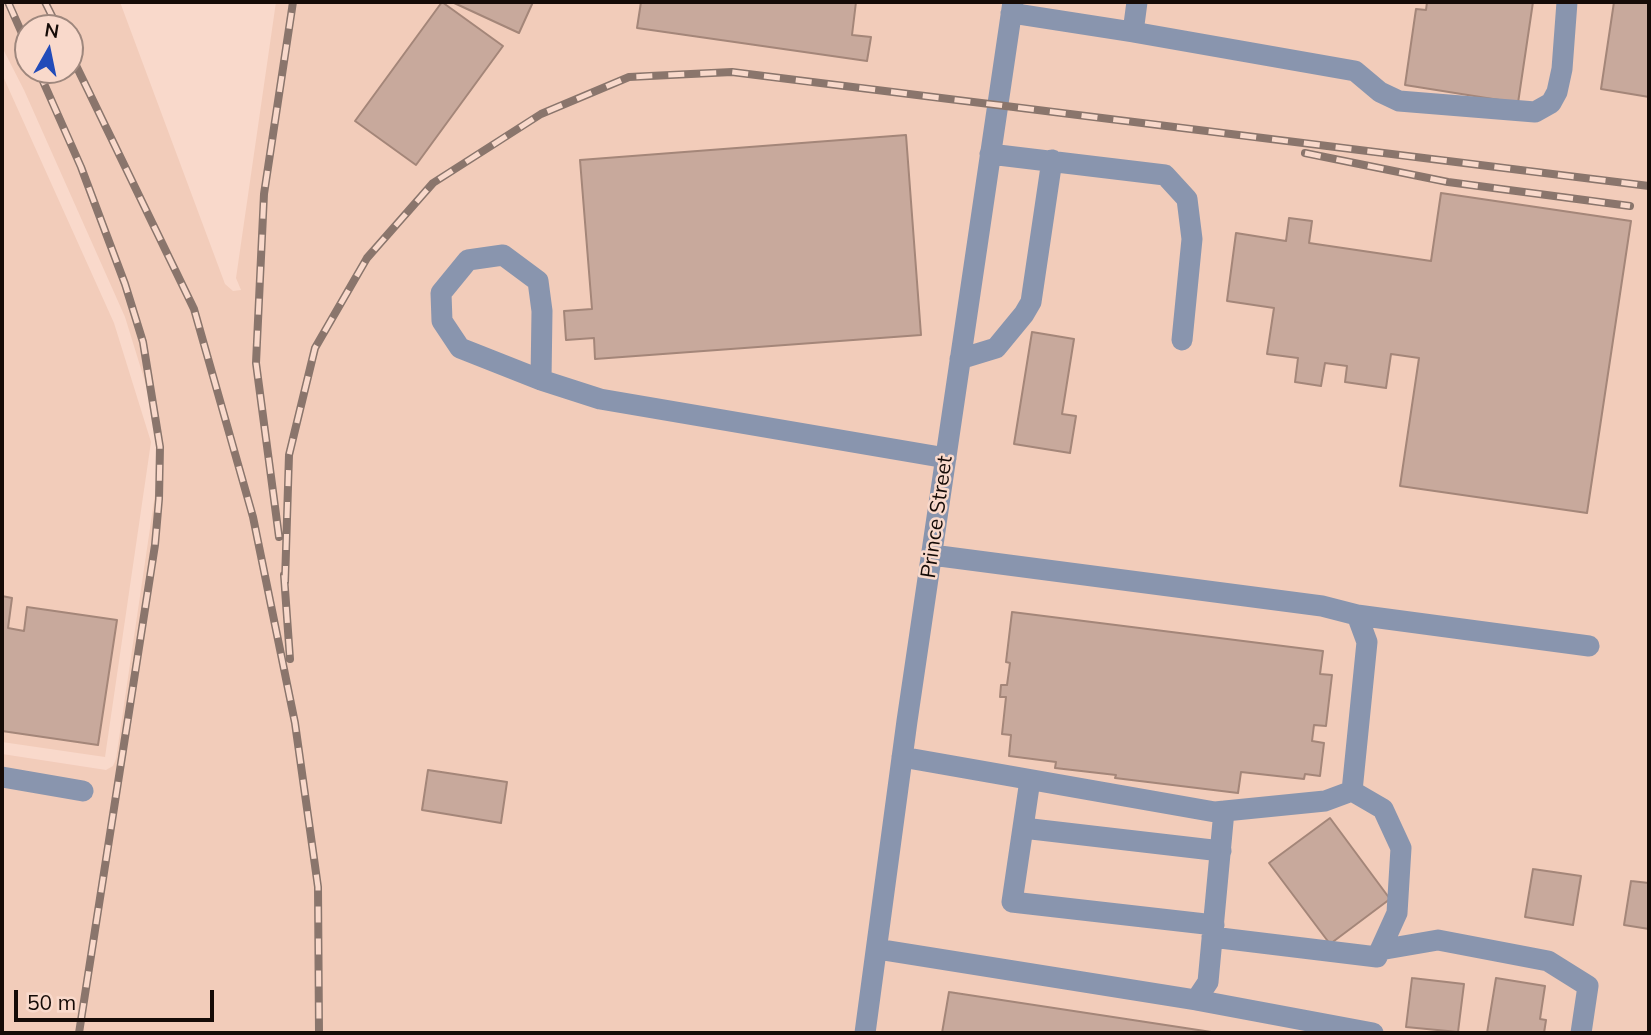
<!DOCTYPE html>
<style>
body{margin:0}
#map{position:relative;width:1651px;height:1035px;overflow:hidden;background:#f9d9cb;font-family:Mulish,sans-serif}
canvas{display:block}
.frame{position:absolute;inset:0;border:4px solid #150b07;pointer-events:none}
.north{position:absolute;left:14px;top:14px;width:70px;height:70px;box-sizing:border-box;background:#f9d9cb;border:2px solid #9e877d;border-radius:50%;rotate:9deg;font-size:19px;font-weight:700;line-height:28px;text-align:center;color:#150b07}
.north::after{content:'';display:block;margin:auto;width:24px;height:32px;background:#224bb9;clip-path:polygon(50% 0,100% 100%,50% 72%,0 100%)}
.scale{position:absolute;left:14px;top:990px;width:200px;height:32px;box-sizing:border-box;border:4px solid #150b07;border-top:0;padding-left:9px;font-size:21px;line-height:24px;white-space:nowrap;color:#150b07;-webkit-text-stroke:5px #f9d9cb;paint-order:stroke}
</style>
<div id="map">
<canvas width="1651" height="1035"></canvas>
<div class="frame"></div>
<div class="north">N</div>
<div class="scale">50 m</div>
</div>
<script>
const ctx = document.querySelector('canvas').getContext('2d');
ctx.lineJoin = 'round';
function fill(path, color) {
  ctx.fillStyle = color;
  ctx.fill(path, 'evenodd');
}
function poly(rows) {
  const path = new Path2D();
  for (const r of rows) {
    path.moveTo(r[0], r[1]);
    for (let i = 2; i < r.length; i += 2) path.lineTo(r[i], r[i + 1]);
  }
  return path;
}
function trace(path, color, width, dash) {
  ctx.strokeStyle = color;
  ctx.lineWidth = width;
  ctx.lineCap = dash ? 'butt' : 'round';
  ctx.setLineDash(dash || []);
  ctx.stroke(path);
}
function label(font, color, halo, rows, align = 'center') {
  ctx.font = font + ' Mulish,sans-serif';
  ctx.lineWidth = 5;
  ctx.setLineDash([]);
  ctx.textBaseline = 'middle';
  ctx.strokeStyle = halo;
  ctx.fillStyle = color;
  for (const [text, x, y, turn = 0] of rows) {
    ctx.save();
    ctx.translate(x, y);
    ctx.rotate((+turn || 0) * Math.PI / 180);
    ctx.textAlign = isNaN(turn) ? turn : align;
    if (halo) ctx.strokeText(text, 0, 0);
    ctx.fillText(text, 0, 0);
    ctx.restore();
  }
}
const built = poly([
 [2,2,120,2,225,284,233,291,241,290,236,278,276,2,1649,2,1649,1033,2,1033,2,754,106,770,113,766,116,759,163,440,125,317,24,90,2,47],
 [28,28,70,28,70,70,28,70],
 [2,74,114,323,151,442,105,757,2,742]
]);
const building = poly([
 [442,2,503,46,416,165,355,121,442,2],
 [452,2,533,2,519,33,452,2],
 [641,2,856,2,852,35,871,37,867,61,637,28,641,2],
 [1427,2,1533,2,1518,103,1405,85,1416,9,1426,10,1427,2],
 [1614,2,1649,2,1649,97,1601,89,1614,2],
 [906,135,921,335,595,359,594,338,566,340,564,311,592,309,580,160,906,135],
 [1441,193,1631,221,1587,513,1400,486,1419,358,1391,354,1386,388,1345,382,1347,366,1325,363,1321,386,1295,382,1298,358,1267,354,1274,308,1227,301,1236,233,1286,241,1289,218,1312,221,1309,243,1431,261,1441,193],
 [1032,332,1074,339,1062,414,1076,416,1070,453,1014,444,1032,332],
 [2,596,12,598,8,628,24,631,27,607,117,620,98,745,2,731,2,596],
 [1012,612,1323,651,1320,674,1332,675,1326,726,1314,725,1312,741,1324,743,1320,776,1305,774,1304,779,1241,772,1238,793,1115,778,1116,775,1055,768,1056,762,1009,756,1011,735,1002,734,1006,697,1000,697,1001,685,1007,685,1010,663,1006,662,1012,612],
 [428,770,507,782,501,823,422,810,428,770],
 [1330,818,1390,899,1330,944,1269,863,1330,818],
 [1533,869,1581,876,1573,925,1525,917,1533,869],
 [1631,881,1649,883,1649,929,1624,925,1631,881],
 [1412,978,1464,984,1458,1032,1406,1027,1412,978],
 [1496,978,1545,986,1540,1019,1546,1020,1544,1033,1487,1033,1496,978],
 [949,992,1218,1033,942,1033,949,992]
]);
const minor = poly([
 [1011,13,1133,32,1137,2],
 [1133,32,1355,71,1380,92,1399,101,1535,112,1551,103,1557,92,1562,69,1567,2],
 [990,154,1165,175,1187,199,1192,239,1182,340],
 [960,359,996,348,1024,314,1031,302,1052,160],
 [541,380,542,311,538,281,503,255,468,260,441,293,442,321,460,348,541,380,600,399,946,458],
 [1357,615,1589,646],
 [902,757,1215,812,1325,801,1352,791,1367,642,1357,615,1322,606,932,555],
 [2,777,83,791],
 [1030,780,1012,902,1214,925],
 [1023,828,1221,851],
 [1212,937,1377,957,1397,913,1401,848,1383,809,1352,791],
 [877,949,1196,1000,1208,982,1224,811],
 [1380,950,1438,940,1548,961,1588,986,1581,1033],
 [1196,1000,1373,1033],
 [865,1033,907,721,1013,2]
]);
const rail = poly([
 [8,2,28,47],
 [45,2,58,28],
 [70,53,194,309,253,517,295,723,318,887,319,1033],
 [38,70,81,167,125,284,143,342,160,447,159,499,155,545,79,1033],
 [1305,153,1448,182,1630,206],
 [279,537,256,363,264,194,293,2],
 [284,575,290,659],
 [285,582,289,455,315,348,367,258,433,183,541,114,629,77,732,72,1649,186]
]);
const streetNames = [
 ["Prince Street",937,517,-82]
];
fill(built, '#f2ccba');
fill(building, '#c8a99c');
trace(building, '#a48679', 2);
trace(minor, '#8995ae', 21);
trace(rail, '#8a756c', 8);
trace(rail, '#f9d9cb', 5, [16]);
label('21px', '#150b07', '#f9d9cb', streetNames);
</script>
